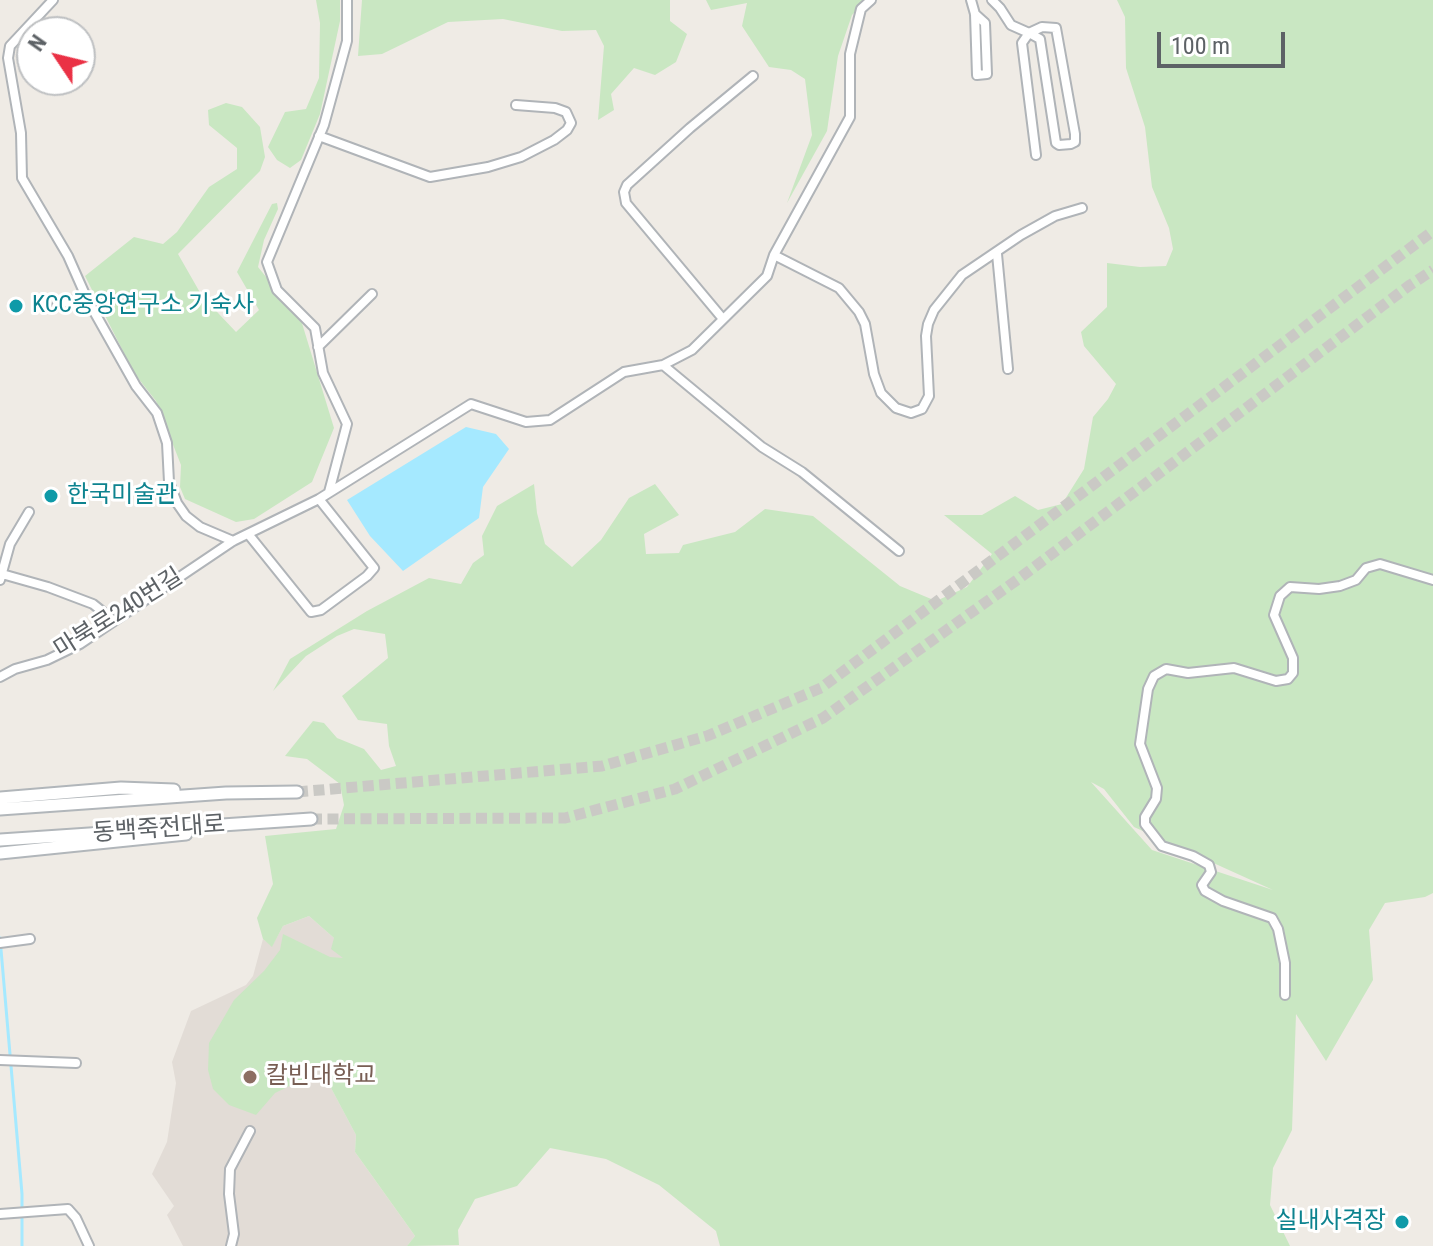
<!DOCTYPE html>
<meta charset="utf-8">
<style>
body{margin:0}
#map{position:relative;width:1433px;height:1246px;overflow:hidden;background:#efebe5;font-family:"Roboto Condensed",sans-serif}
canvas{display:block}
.north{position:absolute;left:16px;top:16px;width:80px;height:80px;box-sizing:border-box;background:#fff;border:2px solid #bec0c2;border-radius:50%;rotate:305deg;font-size:22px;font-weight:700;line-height:32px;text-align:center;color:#5d6266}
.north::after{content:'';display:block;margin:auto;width:28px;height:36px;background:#ea3145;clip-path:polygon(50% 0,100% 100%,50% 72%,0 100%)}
.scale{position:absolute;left:1157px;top:32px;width:128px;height:36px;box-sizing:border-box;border:4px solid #5d6266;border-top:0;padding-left:10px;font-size:24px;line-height:28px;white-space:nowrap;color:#5d6266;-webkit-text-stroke:6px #fff;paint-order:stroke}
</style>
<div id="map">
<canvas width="1433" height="1246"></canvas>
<div class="north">N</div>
<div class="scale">100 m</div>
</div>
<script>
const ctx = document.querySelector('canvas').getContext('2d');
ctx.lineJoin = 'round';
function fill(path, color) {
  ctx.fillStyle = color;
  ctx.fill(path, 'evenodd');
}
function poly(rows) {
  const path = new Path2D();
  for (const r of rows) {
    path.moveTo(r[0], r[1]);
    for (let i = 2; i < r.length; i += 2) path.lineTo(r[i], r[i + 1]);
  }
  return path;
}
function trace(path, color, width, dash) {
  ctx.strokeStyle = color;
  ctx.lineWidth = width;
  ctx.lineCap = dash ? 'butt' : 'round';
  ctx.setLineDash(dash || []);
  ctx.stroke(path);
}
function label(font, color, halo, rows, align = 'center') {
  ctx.font = font + ' "Roboto Condensed","Noto Sans KR",sans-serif';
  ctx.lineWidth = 6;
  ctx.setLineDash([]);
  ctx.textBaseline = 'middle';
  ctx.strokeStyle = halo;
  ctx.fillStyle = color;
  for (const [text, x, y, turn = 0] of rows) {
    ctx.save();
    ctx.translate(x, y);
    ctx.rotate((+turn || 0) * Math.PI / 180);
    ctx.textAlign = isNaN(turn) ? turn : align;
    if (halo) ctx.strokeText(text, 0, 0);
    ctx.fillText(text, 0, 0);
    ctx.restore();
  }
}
const education = poly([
 [309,916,334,938,365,973,316,1065,322,1071,356,1135,355,1152,415,1236,407,1246,183,1246,167,1215,174,1206,152,1174,167,1142,176,1083,172,1062,191,1011,246,985,253,976,263,939,272,946,283,926]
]);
const green = poly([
 [316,0,340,0,340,21,320,114,301,160,290,168,277,160,268,147,285,112,306,109,319,78,320,23],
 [362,0,670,0,670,21,687,34,676,62,655,75,634,68,611,94,614,110,598,120,604,46,596,30,562,31,503,19,448,22,382,54,358,56],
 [706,0,866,0,852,15,838,56,827,131,787,203,812,135,805,79,791,70,769,67,742,26,747,3,711,10],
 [1117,0,1433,0,1433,893,1425,897,1385,903,1369,930,1373,980,1326,1061,1296,1014,1292,1130,1273,1168,1270,1205,1290,1246,720,1246,716,1231,659,1185,606,1159,550,1148,517,1186,475,1199,458,1230,459,1245,407,1246,415,1236,355,1152,356,1135,322,1071,316,1065,302,1080,275,1093,256,1115,229,1105,213,1089,208,1070,209,1043,234,1000,264,971,280,950,283,934,330,957,343,958,331,949,334,938,309,916,283,926,272,947,263,939,257,918,273,884,265,836,336,829,344,805,340,784,307,759,285,756,313,721,324,723,337,738,364,749,381,770,396,766,389,746,387,724,358,720,342,696,388,658,385,634,354,629,337,636,306,656,273,691,290,659,367,611,429,578,461,584,473,563,484,555,482,536,497,506,534,484,537,513,545,544,572,567,601,540,629,498,655,484,679,515,644,534,646,554,679,553,683,545,735,532,765,509,813,516,900,586,936,601,967,587,992,554,944,515,982,515,1015,496,1038,510,1062,504,1084,469,1093,417,1108,399,1116,384,1084,346,1081,332,1107,307,1107,263,1140,267,1166,266,1173,249,1169,228,1152,187,1145,127,1126,68,1125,17],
 [1091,782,1104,789,1134,827,1273,890,1152,850],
 [226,103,242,107,260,127,265,157,260,171,178,254,202,296,236,332,259,310,237,272,272,204,277,203,278,209,264,240,258,267,301,320,334,428,312,482,254,519,236,522,185,499,180,487,181,465,156,401,134,373,85,276,134,237,163,244,177,232,209,187,237,169,237,148,209,125,208,110]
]);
const water = poly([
 [466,427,496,434,509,449,483,487,479,518,403,571,370,536,347,500]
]);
const stream = poly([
 [0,938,22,1194,22,1246]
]);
const secondaryTunnel = poly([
 [297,792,602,766,707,736,821,688,1433,231],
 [311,819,565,818,675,789,823,718,1017,580,1410,285,1433,270]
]);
const minor = poly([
 [53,0,10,46,8,58,21,133,22,178,68,256,87,299,136,386,157,413,167,443,169,482,177,503,186,516,200,527,233,541],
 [971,0,975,14,977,75,987,74,985,23,975,14],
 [992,0,1000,8,1011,25,1029,33,1040,39,1056,143,1059,145,1071,144,1075,142,1075,134,1056,28,1042,27,1029,33,1022,43,1036,155],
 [319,136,430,177,488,167,521,157,554,140,567,130,571,123,566,112,555,108,516,105],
 [997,254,1008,369],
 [774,255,839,288,859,312,865,324,874,374,881,393,896,408,911,413,922,409,929,396,926,336,928,324,934,310,962,275,1021,235,1055,216,1082,208],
 [57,305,86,296],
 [723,319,626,203,624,192,627,185,690,128,753,76],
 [318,347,372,294],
 [663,365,762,447,802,472,899,551],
 [329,492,347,424,323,373,315,328,277,290,267,262,324,125,347,41,347,0],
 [249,535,311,612,321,610,367,576,374,568,319,499],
 [2,574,48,587,93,604,113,620],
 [0,580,10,544,29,512],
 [0,677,15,669,47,660,80,644,233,541,319,499,471,404,526,422,550,420,624,372,663,365,692,350,767,276,774,255,850,117,850,54,861,9,871,0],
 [0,943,30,939],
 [1285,995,1285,963,1278,929,1272,918,1223,901,1205,891,1202,885,1211,872,1209,865,1193,856,1162,846,1145,824,1145,817,1156,799,1157,788,1140,744,1148,689,1154,676,1166,669,1188,673,1234,668,1276,681,1288,679,1293,673,1293,658,1274,615,1280,596,1290,587,1319,589,1340,586,1356,580,1366,568,1380,564,1433,580],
 [0,1060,76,1063],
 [0,1214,68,1209,76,1218,89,1246],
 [231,1246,234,1234,229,1194,230,1169,250,1131]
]);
const secondary = poly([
 [0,798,121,788,174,790],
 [0,809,226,793,297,792],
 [0,840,311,819],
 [0,853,186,834]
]);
const markers = [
 [16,306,8,"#0f9aa8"],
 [51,496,8,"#0f9aa8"],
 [250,1077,8,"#8d6e63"],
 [1402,1222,8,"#0f9aa8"]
];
const cultureNames = [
 ["KCC중앙연구소 기숙사",32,306],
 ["한국미술관",67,496],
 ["실내사격장",1386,1222,"right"]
];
const streetNames = [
 ["마북로240번길",119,614,-32],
 ["동백죽전대로",159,830,-4]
];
const educationNames = [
 ["칼빈대학교",266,1077]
];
fill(education, '#e2dcd6');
fill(green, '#c9e7c2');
fill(water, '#a5e9ff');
trace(stream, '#a5e9ff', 3);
trace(secondaryTunnel, '#cac9c5', 11, [11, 5.5]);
trace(minor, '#b0b4b8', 12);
trace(secondary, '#b1b6ba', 15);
trace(minor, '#fff', 8);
trace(secondary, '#fff', 11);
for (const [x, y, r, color] of markers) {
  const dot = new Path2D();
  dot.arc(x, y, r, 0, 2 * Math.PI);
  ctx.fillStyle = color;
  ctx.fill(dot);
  trace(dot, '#fff', 3);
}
label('24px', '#0d838f', '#fff', cultureNames, 'left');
label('24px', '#5d6266', '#fff', streetNames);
label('24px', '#785e54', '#fff', educationNames, 'left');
</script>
